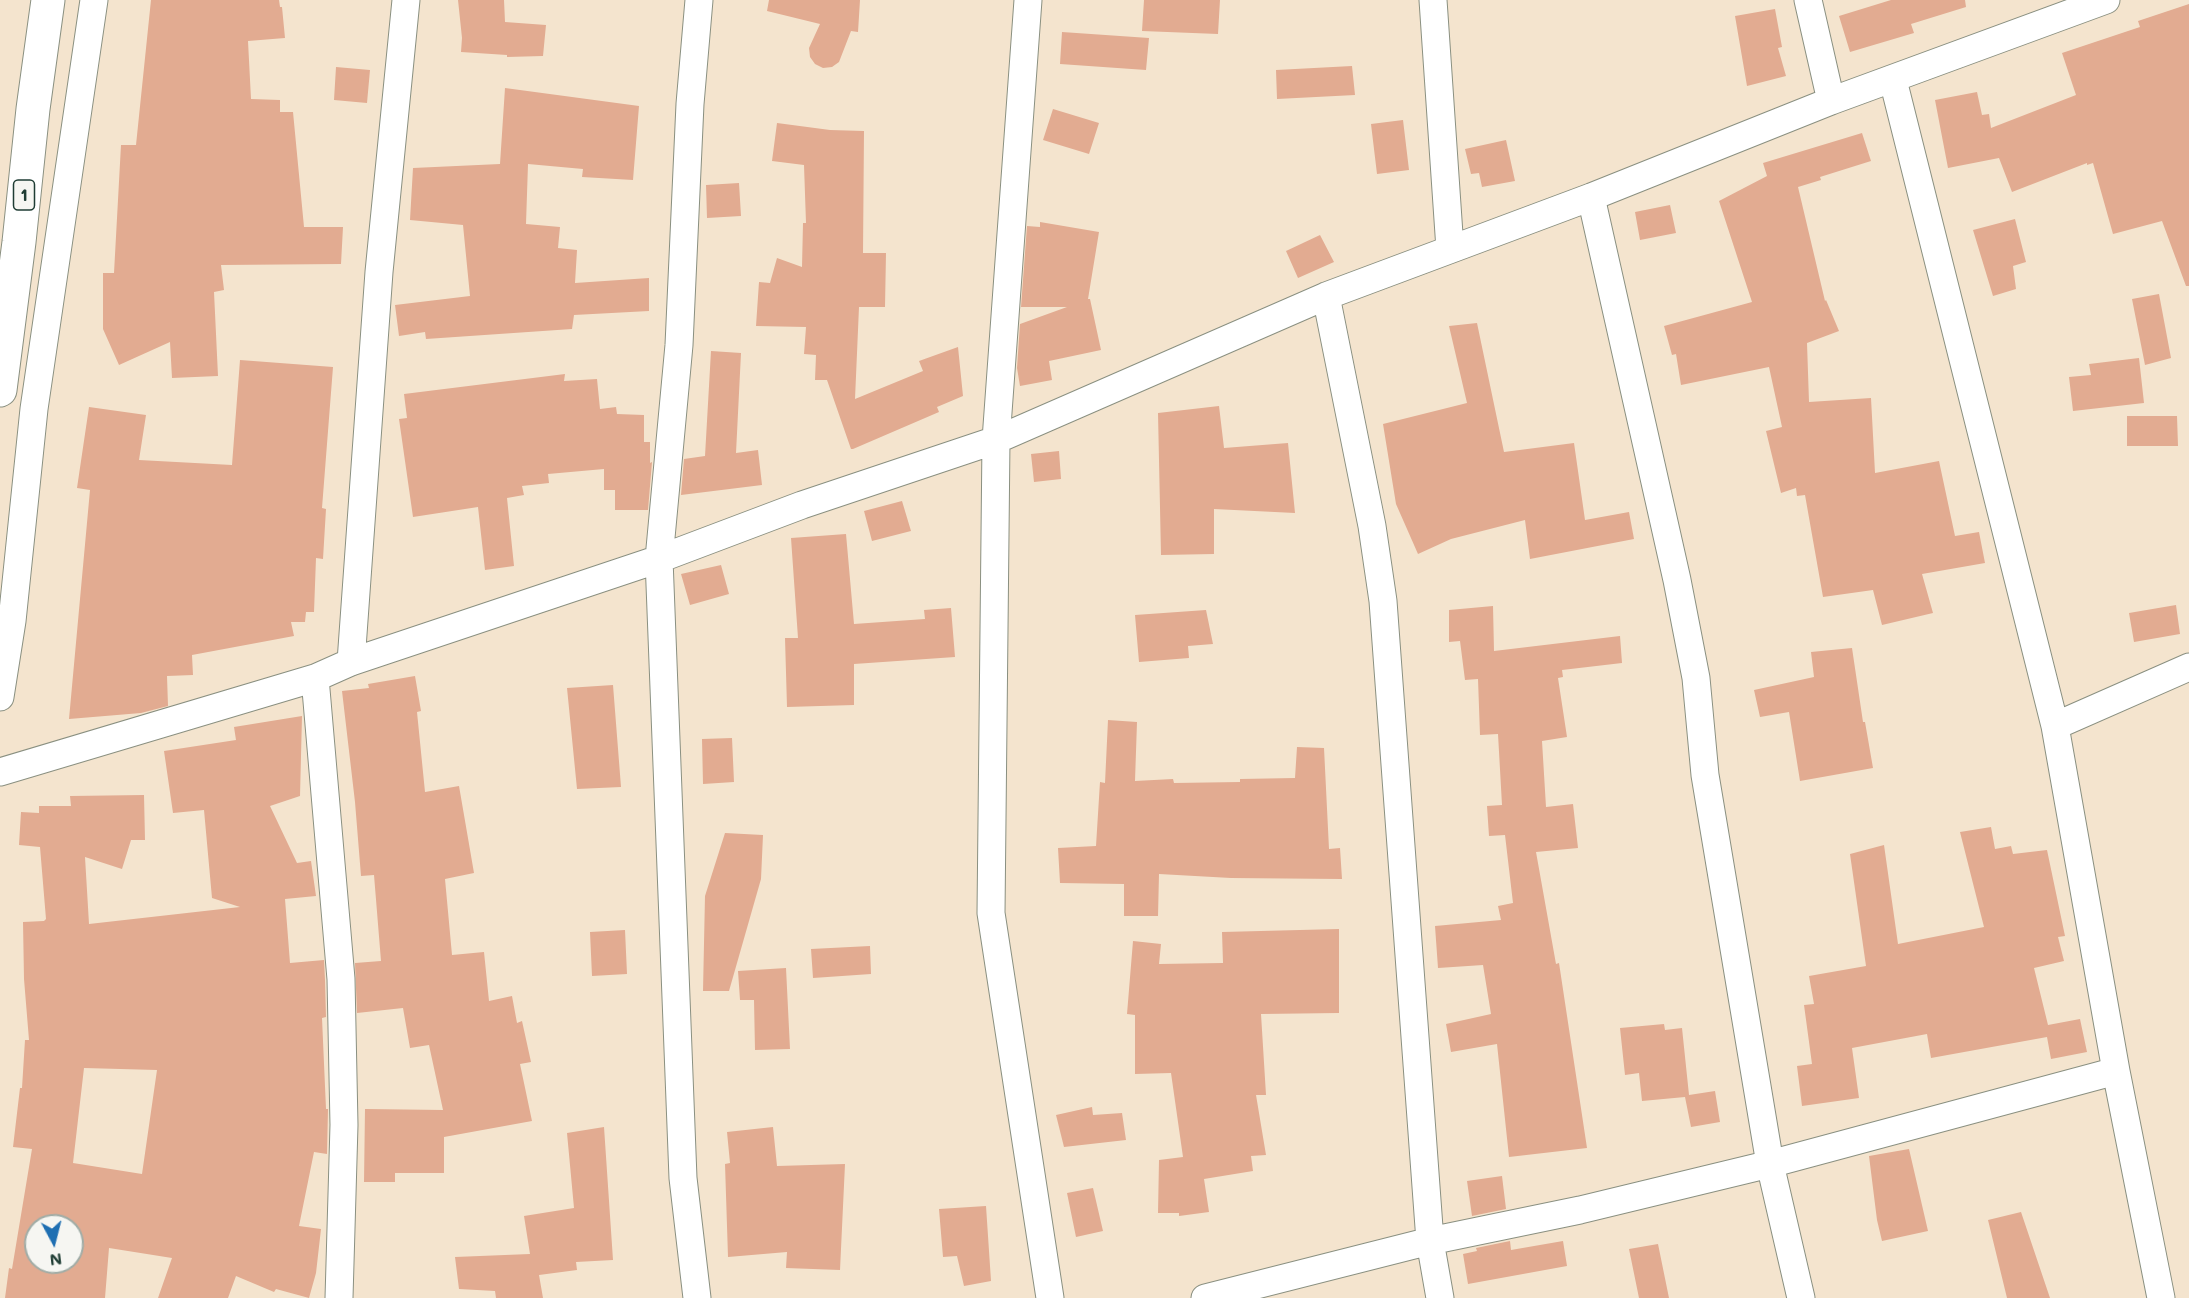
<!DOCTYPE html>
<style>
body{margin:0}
#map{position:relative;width:2189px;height:1298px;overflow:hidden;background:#f4e4ce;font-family:Mali,sans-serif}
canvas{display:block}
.north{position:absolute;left:24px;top:1214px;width:60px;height:60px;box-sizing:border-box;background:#f6f6f2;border:2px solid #a0aca6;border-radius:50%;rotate:173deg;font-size:16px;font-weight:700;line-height:24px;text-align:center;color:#1f3d34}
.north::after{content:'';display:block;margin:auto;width:21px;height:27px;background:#1f6fb2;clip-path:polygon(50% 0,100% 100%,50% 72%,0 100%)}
</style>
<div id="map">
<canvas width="2189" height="1298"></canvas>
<div class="north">N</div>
</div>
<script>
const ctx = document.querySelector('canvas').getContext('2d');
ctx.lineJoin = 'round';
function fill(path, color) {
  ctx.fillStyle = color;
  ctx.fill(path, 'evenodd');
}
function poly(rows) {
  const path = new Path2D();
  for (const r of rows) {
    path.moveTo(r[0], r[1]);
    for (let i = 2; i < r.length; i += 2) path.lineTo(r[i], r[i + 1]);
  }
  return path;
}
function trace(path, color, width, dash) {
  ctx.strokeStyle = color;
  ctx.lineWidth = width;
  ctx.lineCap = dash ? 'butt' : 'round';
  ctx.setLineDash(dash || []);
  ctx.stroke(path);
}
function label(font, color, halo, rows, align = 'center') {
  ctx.font = font + ' Mali,sans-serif';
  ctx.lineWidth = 5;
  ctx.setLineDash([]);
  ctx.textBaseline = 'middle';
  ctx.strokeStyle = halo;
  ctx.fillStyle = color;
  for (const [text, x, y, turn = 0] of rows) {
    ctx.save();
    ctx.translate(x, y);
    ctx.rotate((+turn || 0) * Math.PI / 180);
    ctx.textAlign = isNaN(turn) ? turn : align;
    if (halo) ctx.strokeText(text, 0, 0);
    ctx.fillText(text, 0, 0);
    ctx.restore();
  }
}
const building = poly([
 [151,0,279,0,280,7,282,7,285,38,248,41,251,99,280,100,280,112,293,112,304,227,343,227,341,264,221,265,224,290,214,292,218,376,172,378,170,342,119,365,103,329,103,273,114,273,121,145,136,145],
 [458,0,504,0,505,22,546,25,543,56,507,57,507,55,461,52,462,38],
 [769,0,860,0,858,32,851,31,839,62,832,67,823,68,815,64,810,57,809,48,820,24,767,11],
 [1144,0,1220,0,1218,34,1142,31],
 [1891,0,1965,0,1966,7,1911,24,1914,33,1850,52,1839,16],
 [2189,4,2189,286,2186,286,2162,221,2113,234,2093,163,2087,165,2087,163,2012,192,1999,158,1948,168,1935,100,1977,92,1982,115,1989,114,1991,128,2076,95,2062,53,2140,27,2138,21],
 [1775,9,1782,47,1778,48,1786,76,1747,86,1735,16],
 [1062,32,1149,38,1146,70,1060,64],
 [1352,66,1355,95,1277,99,1276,70],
 [336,67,370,70,367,103,334,100],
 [505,88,639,106,633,180,582,177,583,169,528,164,526,224,560,227,558,248,577,250,575,283,649,278,649,311,574,315,572,329,426,339,425,332,399,336,395,305,470,296,463,225,410,220,413,168,500,164],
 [1053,109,1099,123,1089,154,1043,140],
 [1403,120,1409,170,1377,174,1371,124],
 [777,123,830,130,864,131,863,253,886,253,885,307,859,307,855,399,923,371,919,361,958,347,963,396,937,407,939,412,853,449,851,449,827,380,815,380,816,355,804,354,806,327,756,326,759,282,770,283,777,258,802,267,803,223,806,223,804,165,772,161],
 [1862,133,1871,161,1820,177,1821,180,1798,187,1825,301,1826,300,1839,331,1807,343,1809,402,1871,398,1875,473,1939,461,1955,536,1979,532,1985,563,1922,574,1933,613,1882,625,1873,590,1823,597,1805,495,1797,496,1796,488,1781,493,1766,431,1782,427,1769,367,1681,385,1676,354,1672,355,1664,326,1752,302,1719,201,1767,176,1763,163],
 [1506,140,1515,181,1482,187,1479,173,1471,174,1465,149],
 [739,183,741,216,707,218,706,185],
 [1670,205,1676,233,1640,240,1635,212],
 [2015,219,2026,262,2013,266,2016,289,1993,296,1973,230],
 [1040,222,1099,232,1088,299,1090,299,1101,350,1049,361,1052,380,1020,386,1017,368,1020,324,1067,307,1021,307,1027,226,1040,227],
 [1320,235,1334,262,1298,278,1286,251],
 [2159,294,2171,358,2145,365,2132,299],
 [1477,323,1504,452,1574,443,1585,520,1629,512,1634,539,1530,559,1525,520,1451,539,1418,554,1396,504,1383,424,1467,403,1449,326],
 [711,351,741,353,736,453,758,450,762,485,681,495,684,459,705,456],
 [2139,358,2144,403,2073,411,2069,377,2091,375,2089,364],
 [240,360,333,367,322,508,326,509,323,559,316,558,314,612,306,612,305,622,291,622,294,636,192,655,193,675,167,676,168,706,141,713,69,719,90,490,77,488,89,407,146,415,139,460,232,465],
 [565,374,564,381,597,379,600,409,616,407,617,414,644,415,644,442,650,442,650,463,652,462,648,510,615,510,615,490,604,490,604,469,548,474,549,483,522,486,524,495,507,498,514,566,485,570,478,507,413,517,399,419,407,418,404,394],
 [1219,406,1224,448,1288,443,1295,513,1214,509,1214,554,1161,555,1158,413],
 [2127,416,2177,416,2178,446,2127,446],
 [1059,451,1061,479,1034,482,1031,454],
 [902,501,911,531,872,541,864,511],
 [846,534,854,624,925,619,924,610,951,608,955,657,854,664,854,705,787,707,785,638,798,638,791,538],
 [721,565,729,594,690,605,681,574],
 [2176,605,2180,634,2134,642,2129,613],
 [1493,606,1494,651,1620,636,1622,663,1562,670,1563,677,1558,678,1567,737,1542,741,1546,807,1573,804,1578,848,1536,852,1556,964,1559,963,1587,1148,1509,1157,1497,1044,1451,1052,1446,1024,1491,1014,1483,965,1438,968,1435,926,1501,920,1498,906,1513,903,1505,835,1489,836,1487,806,1502,805,1498,734,1480,735,1478,679,1465,680,1460,641,1449,642,1449,610],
 [1206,610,1213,644,1188,646,1189,658,1139,662,1135,615],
 [1852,648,1863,722,1865,722,1873,768,1800,781,1789,712,1760,717,1754,690,1814,677,1811,652],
 [415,676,421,711,417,712,425,792,459,786,474,873,445,879,452,955,484,952,489,1001,512,996,517,1023,522,1021,531,1062,520,1064,532,1121,444,1137,444,1173,395,1173,395,1182,364,1182,365,1109,443,1110,429,1045,410,1048,403,1008,357,1013,355,963,381,961,374,875,361,876,355,802,342,691,369,688,368,684],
 [613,685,621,787,577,789,567,688],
 [302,716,300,796,270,806,297,863,311,861,316,896,285,899,290,963,324,960,325,980,326,1017,322,1018,326,1109,328,1109,327,1154,314,1152,299,1226,321,1229,316,1273,309,1298,276,1289,274,1292,236,1276,228,1298,158,1298,172,1258,109,1248,105,1298,5,1298,9,1268,12,1269,32,1149,13,1147,20,1088,22,1088,25,1040,29,1040,24,979,23,922,44,921,46,919,40,847,19,845,21,812,39,813,39,806,71,806,70,796,144,795,145,840,131,840,122,869,85,857,89,924,240,907,212,898,204,810,173,813,164,751,236,740,234,727],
 [84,1068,157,1070,142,1174,73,1163],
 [36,1226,72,1226,72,1262,36,1262],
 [1108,720,1137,722,1135,781,1173,779,1174,783,1240,782,1240,779,1295,778,1297,747,1324,748,1329,849,1340,848,1342,879,1231,878,1159,874,1158,916,1124,916,1124,884,1060,883,1058,848,1096,846,1100,782,1105,783],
 [732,738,734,782,703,784,702,739],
 [1991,827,1995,849,2011,846,2013,854,2047,850,2065,936,2058,937,2064,961,2034,968,2048,1025,2080,1019,2087,1052,2051,1059,2047,1037,1931,1058,1927,1034,1852,1048,1859,1098,1802,1106,1797,1066,1812,1064,1804,1005,1814,1004,1809,976,1866,966,1850,854,1884,845,1898,944,1984,927,1960,832],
 [725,833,763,835,761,879,729,991,703,991,705,896],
 [1339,929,1339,1013,1261,1014,1266,1095,1256,1095,1266,1155,1251,1156,1253,1171,1204,1179,1209,1212,1179,1216,1179,1213,1158,1213,1159,1160,1183,1157,1171,1073,1135,1074,1135,1015,1127,1014,1133,941,1161,944,1159,964,1223,963,1222,932],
 [625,930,627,974,592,976,590,932],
 [870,946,871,974,813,978,811,949],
 [786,968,790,1049,755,1050,754,1000,740,1000,738,971],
 [1664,1024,1665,1030,1682,1028,1689,1095,1715,1091,1720,1122,1691,1127,1685,1097,1642,1101,1639,1073,1625,1075,1620,1028],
 [1092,1107,1093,1115,1122,1113,1126,1140,1064,1147,1056,1115],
 [604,1127,613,1260,576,1262,577,1270,539,1275,543,1298,496,1298,495,1291,459,1289,455,1257,530,1254,524,1216,574,1208,567,1133],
 [773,1127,777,1166,845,1164,840,1270,786,1268,787,1252,728,1257,725,1164,730,1163,727,1132],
 [1909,1149,1928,1231,1882,1241,1877,1220,1869,1156],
 [1502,1176,1506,1209,1472,1216,1467,1181],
 [1093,1188,1103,1231,1076,1237,1067,1193],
 [986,1206,991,1281,964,1286,957,1256,943,1257,939,1209],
 [2021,1212,2050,1298,2007,1298,1988,1220],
 [1510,1241,1511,1250,1563,1241,1567,1266,1468,1284,1463,1254,1477,1251,1476,1248],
 [1658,1244,1669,1298,1639,1298,1629,1249]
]);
const minor = poly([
 [1028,0,996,440,991,913,1050,1298],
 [1433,0,1450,249],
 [1808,0,1831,101],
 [1893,80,2055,726,2116,1071,2161,1298],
 [1591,197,1677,580,1696,678,1705,775,1770,1164,1801,1298],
 [1326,296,1372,526,1383,601,1430,1241,1440,1298],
 [351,662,379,272,406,0],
 [315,678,341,979,344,1125,339,1298],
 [0,697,12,621,34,409,94,0],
 [2055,726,2189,667],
 [0,772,315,678,351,662,659,559,802,505,996,440,1326,296,1591,197,1831,101,2106,0],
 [697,1298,683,1178,659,559,679,345,690,104,699,0],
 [1205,1298,1430,1241,1580,1210,1770,1164,2116,1071]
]);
const primary = poly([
 [0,390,19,242,33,109,48,0]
]);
const shields = [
 [24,195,21]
];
const shieldNames = [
 ["1",24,195]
];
fill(building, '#e2ab91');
trace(minor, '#8a9081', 29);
trace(primary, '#8a9081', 35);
trace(minor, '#fff', 27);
trace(primary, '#fff', 33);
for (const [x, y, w] of shields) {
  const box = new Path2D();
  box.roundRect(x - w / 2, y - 15, w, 30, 4.5);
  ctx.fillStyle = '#f6f6f2';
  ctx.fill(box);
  trace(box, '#1f3d34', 1.5);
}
label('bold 18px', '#1f3d34', null, shieldNames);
</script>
